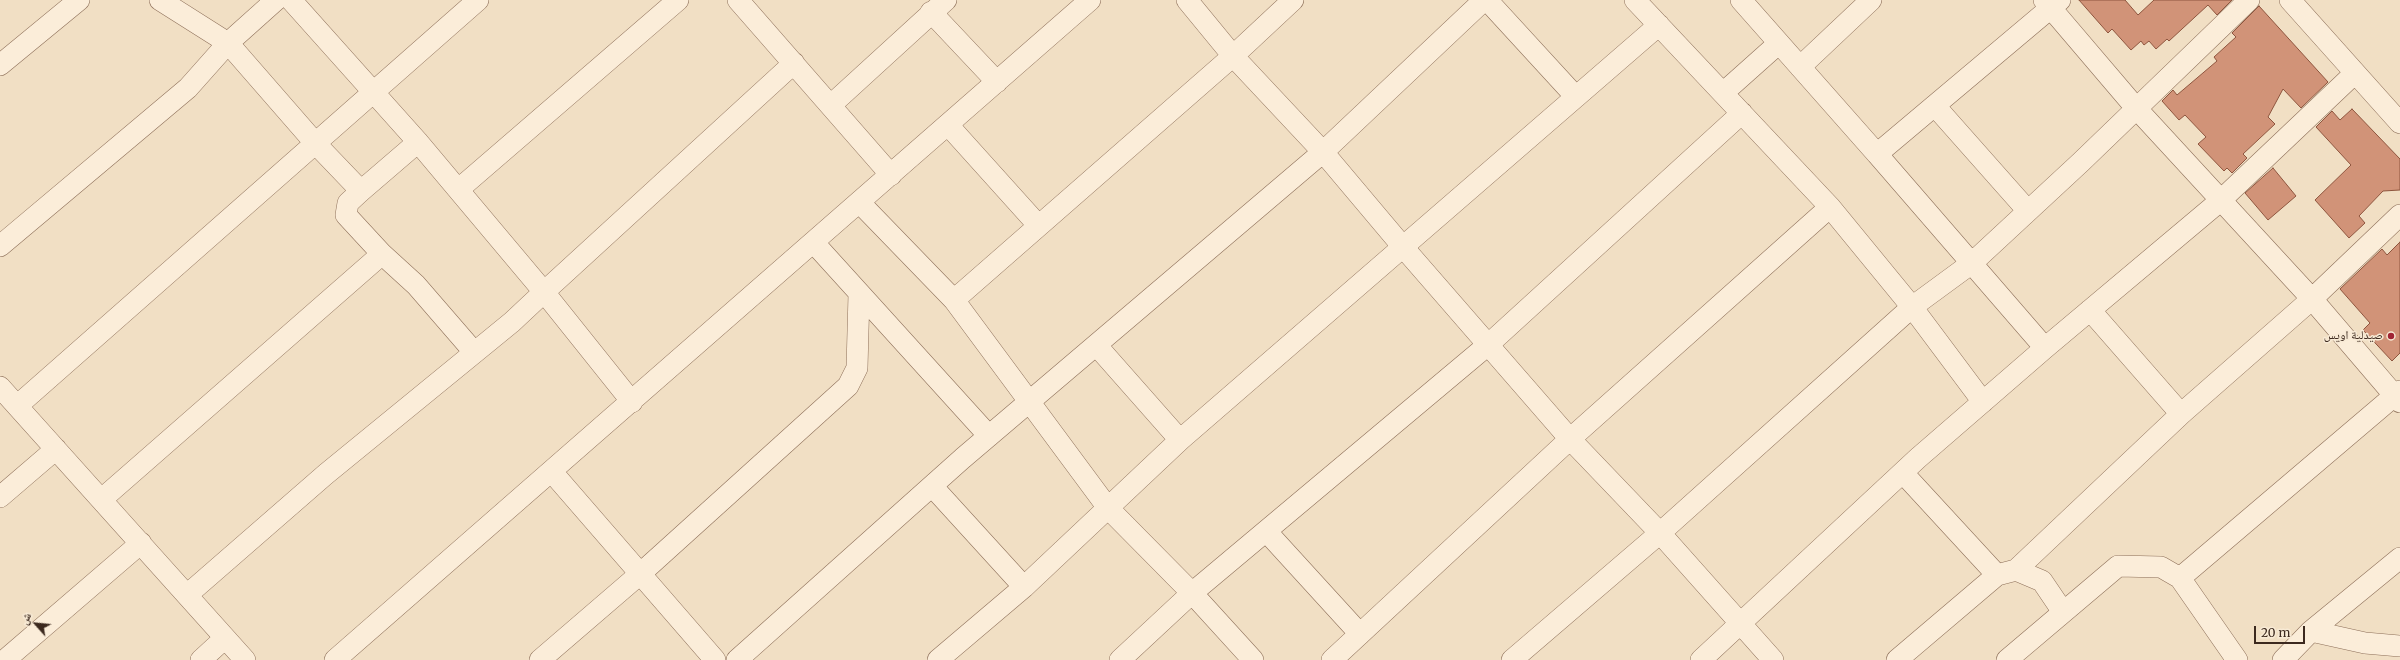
<!DOCTYPE html>
<meta charset="utf-8">
<style>
body{margin:0}
#map{position:relative;width:2400px;height:660px;overflow:hidden;background:#f1dfc4;font-family:Merriweather,"Noto Naskh Arabic",serif}
canvas{display:block}
.north{position:absolute;left:16px;top:604px;width:40px;height:40px;-webkit-text-stroke:3px #f8ead5;paint-order:stroke;rotate:297deg;font-size:11px;font-weight:700;line-height:16px;text-align:center;color:#3c291e}
.north::after{content:'';display:block;margin:auto;width:14px;height:18px;background:#3c291e;clip-path:polygon(50% 0,100% 100%,50% 72%,0 100%)}
.scale{position:absolute;left:2254px;top:626px;width:51px;height:18px;box-sizing:border-box;border:2px solid #3c291e;border-top:0;padding-left:5px;font-size:12px;line-height:14px;white-space:nowrap;color:#3c291e;-webkit-text-stroke:3px #f8ead5;paint-order:stroke}
</style>
<div id="map">
<canvas width="2400" height="660"></canvas>
<div class="north">ش</div>
<div class="scale">20 m</div>
</div>
<script>
const ctx = document.querySelector('canvas').getContext('2d');
ctx.lineJoin = 'round';
function fill(path, color) {
  ctx.fillStyle = color;
  ctx.fill(path, 'evenodd');
}
function poly(rows) {
  const path = new Path2D();
  for (const r of rows) {
    path.moveTo(r[0], r[1]);
    for (let i = 2; i < r.length; i += 2) path.lineTo(r[i], r[i + 1]);
  }
  return path;
}
function trace(path, color, width, dash) {
  ctx.strokeStyle = color;
  ctx.lineWidth = width;
  ctx.lineCap = dash ? 'butt' : 'round';
  ctx.setLineDash(dash || []);
  ctx.stroke(path);
}
function label(font, color, halo, rows, align = 'center') {
  ctx.font = font + ' Merriweather,"Noto Naskh Arabic",serif';
  ctx.lineWidth = 3;
  ctx.setLineDash([]);
  ctx.textBaseline = 'middle';
  ctx.strokeStyle = halo;
  ctx.fillStyle = color;
  for (const [text, x, y, turn = 0] of rows) {
    ctx.save();
    ctx.translate(x, y);
    ctx.rotate((+turn || 0) * Math.PI / 180);
    ctx.textAlign = isNaN(turn) ? turn : align;
    if (halo) ctx.strokeText(text, 0, 0);
    ctx.fillText(text, 0, 0);
    ctx.restore();
  }
}
const building = poly([
 [2079,0,2125,0,2138,15,2154,0,2232,0,2217,15,2208,5,2169,41,2167,39,2156,49,2149,41,2144,45,2141,41,2131,50,2112,29,2108,33,2079,0],
 [2259,6,2328,82,2301,108,2283,89,2268,117,2275,124,2243,154,2247,158,2232,173,2227,168,2224,171,2198,144,2206,137,2185,115,2179,120,2162,101,2173,90,2177,95,2217,61,2214,57,2236,37,2232,33,2259,6],
 [2352,109,2400,159,2400,190,2383,191,2359,216,2365,223,2349,238,2315,200,2351,165,2316,127,2332,111,2340,120,2352,109],
 [2273,168,2296,196,2268,220,2245,193,2273,168],
 [2400,242,2400,353,2392,361,2363,330,2370,323,2340,289,2382,249,2387,255,2400,242]
]);
const minor = poly([
 [160,0,228,43,276,0],
 [291,0,418,142],
 [738,0,891,175],
 [1187,0,1233,56,1323,152,1403,247,1570,439,1660,533,1773,660],
 [1487,0,1576,97],
 [1635,0,1830,207,1912,307,1983,402],
 [1741,0,1877,154],
 [2044,0,2136,108,2312,299,2400,402],
 [2290,0,2400,123],
 [931,12,997,82],
 [0,65,79,0],
 [1800,67,1871,0],
 [1723,93,1779,43],
 [831,105,946,0],
 [1935,106,2028,211],
 [948,125,1038,225],
 [459,189,678,0],
 [361,191,348,203,346,215,382,254],
 [860,203,954,300,1108,508,1192,593,1253,660],
 [814,243,989,436],
 [0,246,188,88,228,43,316,144,361,191,418,142,544,292,512,322,326,474,187,595],
 [954,300,1233,56,1293,0],
 [2090,310,2181,414],
 [1097,346,1180,440],
 [2045,348,1877,154,2060,0],
 [0,387,245,660],
 [632,402,544,292,794,63],
 [17,406,478,0],
 [552,472,715,660],
 [1903,473,1997,575],
 [932,486,1024,587],
 [0,497,56,449],
 [102,499,382,254,416,285,474,352],
 [1266,531,1360,634],
 [2016,570,2042,581,2063,612],
 [2180,578,2400,391],
 [2311,631,2400,558],
 [5,660,141,543],
 [201,660,225,638],
 [335,660,1090,0],
 [540,660,640,574,848,386,857,368,859,294],
 [737,660,963,458,1323,152,1484,0],
 [938,660,1024,587,1180,440,1659,25],
 [1120,660,1192,593,1489,344,1742,113],
 [1332,660,1570,439,1830,207],
 [1512,660,1660,533,1912,307,1972,263,2081,162,2249,0],
 [1701,660,1918,458,2045,348,2220,201,2355,73],
 [1897,660,1997,575,2016,570,2181,414,2312,299,2400,215],
 [2007,660,2118,566,2161,567,2180,578,2237,660],
 [2283,660,2311,631,2365,643,2400,646]
]);
const markers = [
 [2391,336,4,"#a02534"]
];
const poiNames = [
 ["صيدلية اويس",2383,336]
];
fill(building, '#d19378');
trace(building, '#8e553e', 1);
trace(minor, '#8d6f59', 22);
trace(minor, '#fbedd9', 21);
for (const [x, y, r, color] of markers) {
  const dot = new Path2D();
  dot.arc(x, y, r, 0, 2 * Math.PI);
  ctx.fillStyle = color;
  ctx.fill(dot);
  trace(dot, '#f8ead5', 1.5);
}
label('12px', '#3c291e', '#f8ead5', poiNames, 'right');
</script>
